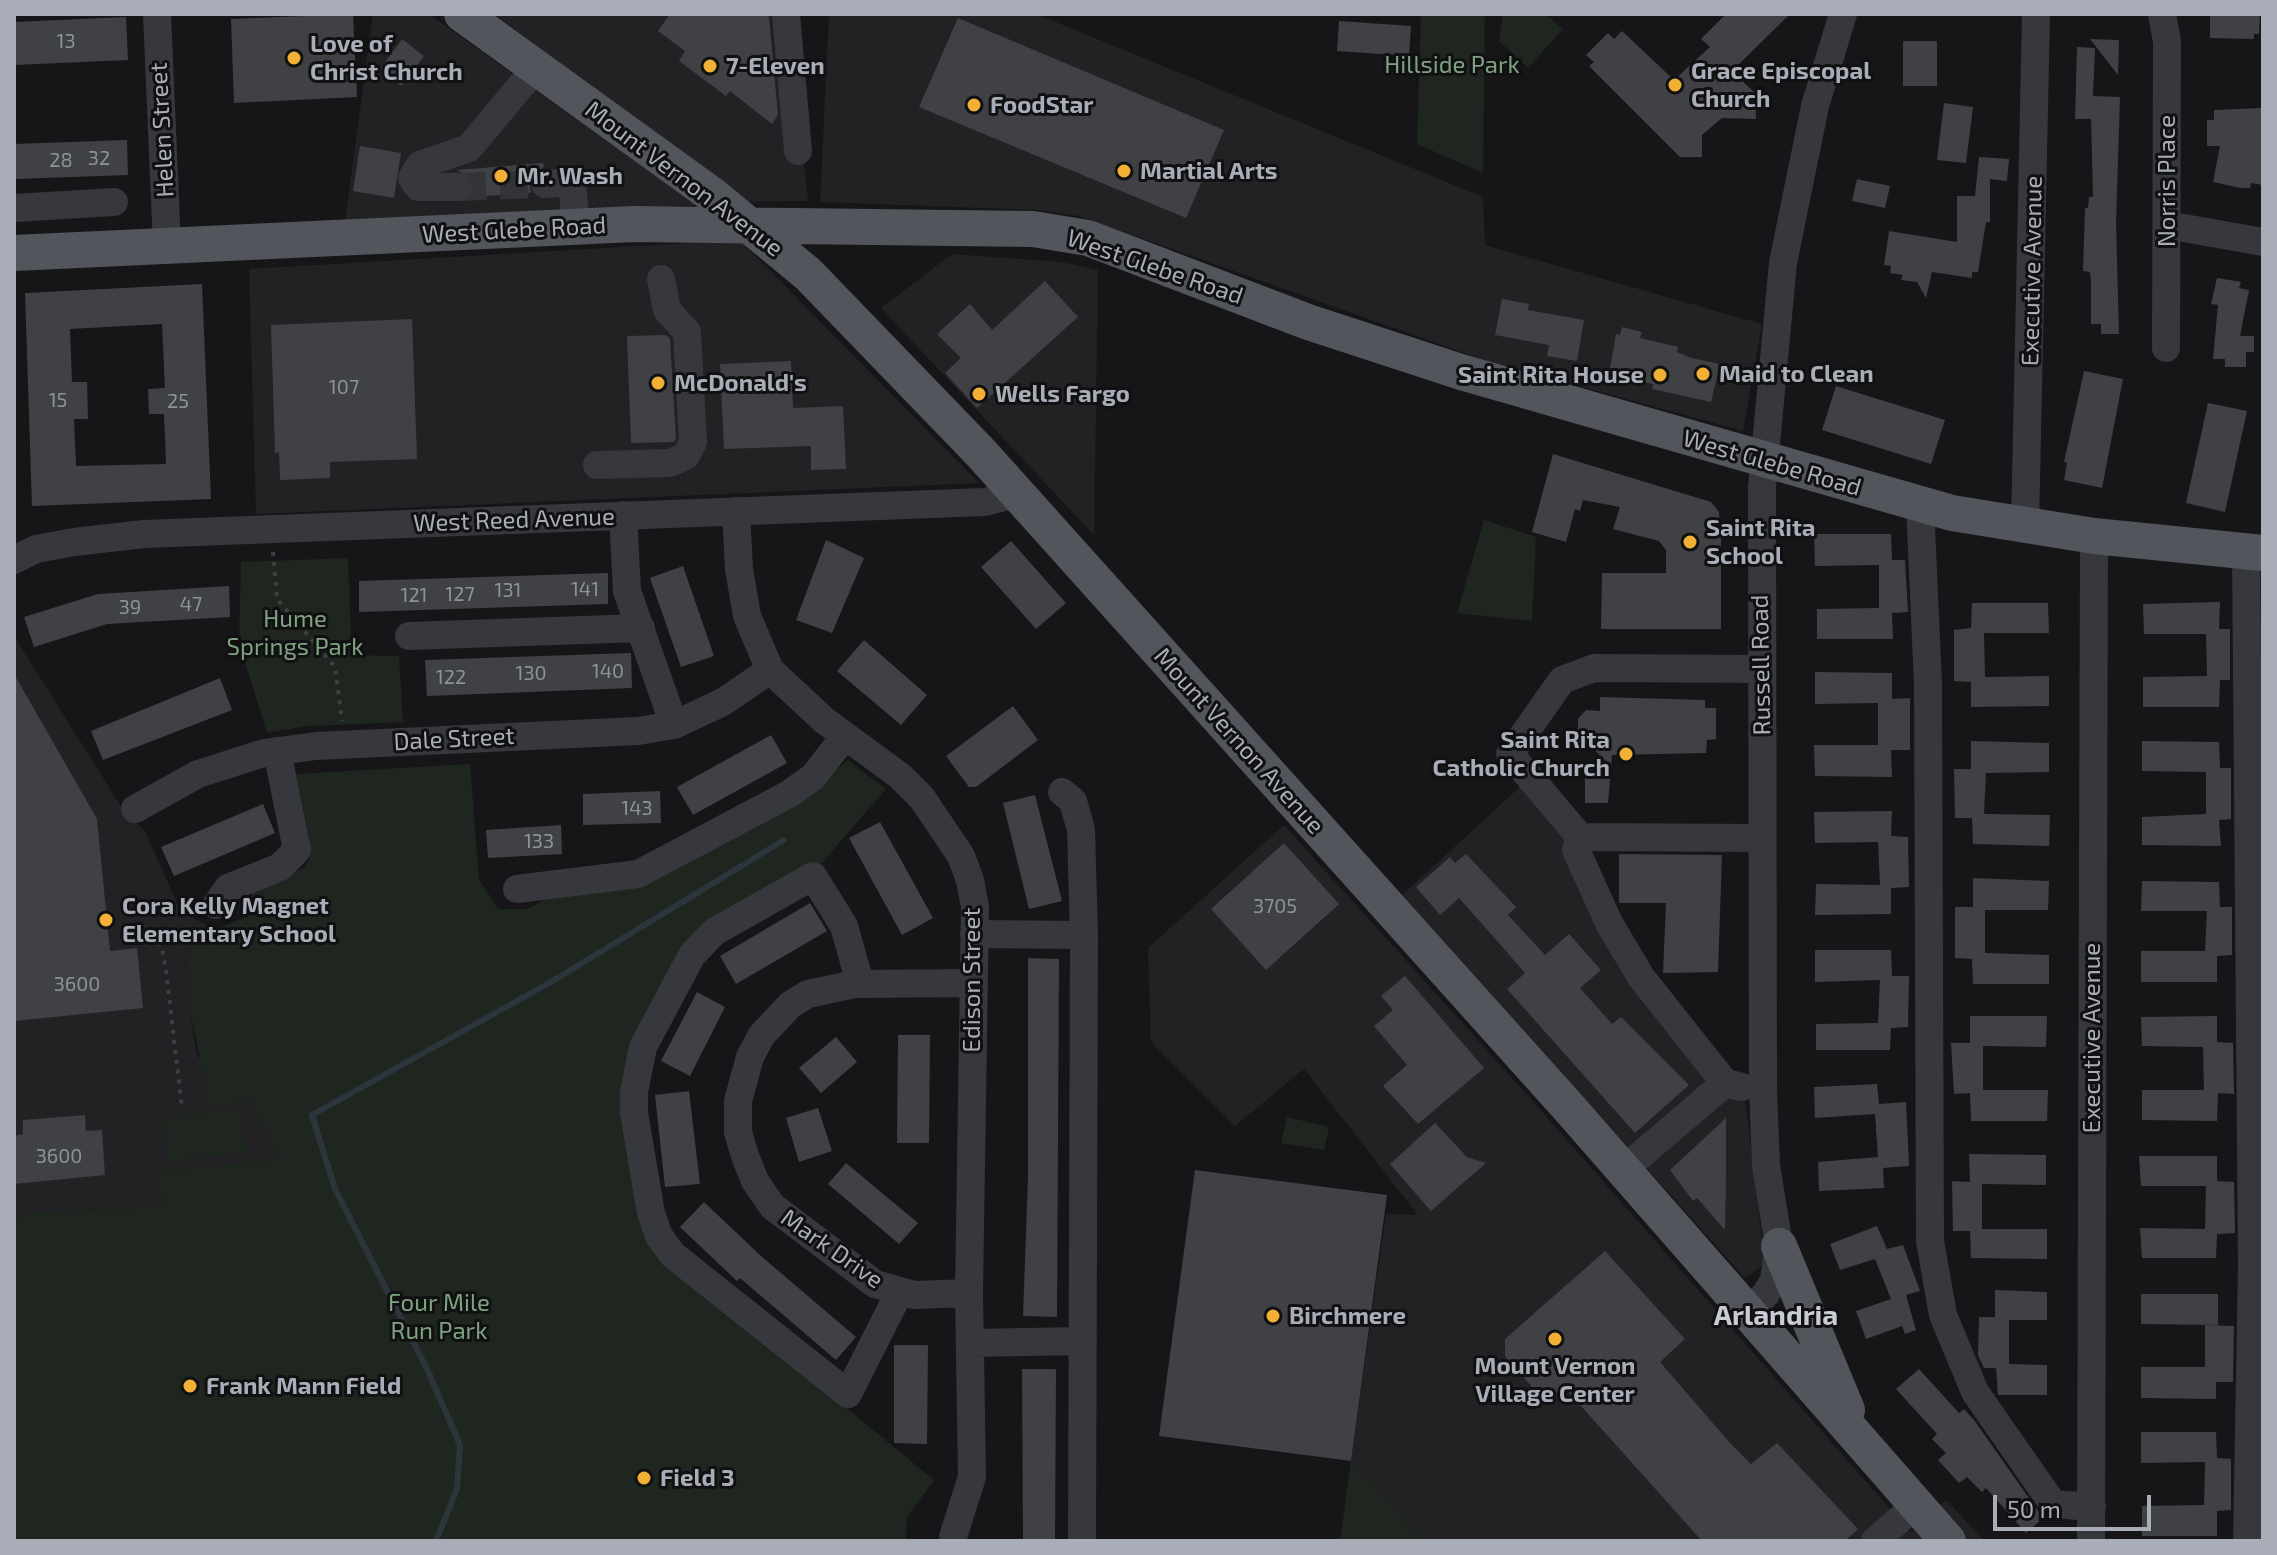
<!DOCTYPE html>
<style>
body{margin:0}
#map{position:relative;width:2277px;height:1555px;overflow:hidden;background:#161618;font-family:"Exo 2",sans-serif}
canvas{display:block}
.frame{position:absolute;inset:0;border:16px solid #a8adb8;pointer-events:none}
.scale{position:absolute;left:1993px;top:1495px;width:158px;height:36px;box-sizing:border-box;border:4px solid #a8adb8;border-top:0;padding-left:10px;font-size:24px;line-height:28px;white-space:nowrap;color:#a8adb8;-webkit-text-stroke:6px #111113;paint-order:stroke}
</style>
<div id="map">
<canvas width="2277" height="1555"></canvas>
<div class="frame"></div>
<div class="scale">50 m</div>
</div>
<script>
const ctx = document.querySelector('canvas').getContext('2d');
ctx.lineJoin = 'round';
function fill(path, color) {
  ctx.fillStyle = color;
  ctx.fill(path, 'evenodd');
}
function poly(rows) {
  const path = new Path2D();
  for (const r of rows) {
    path.moveTo(r[0], r[1]);
    for (let i = 2; i < r.length; i += 2) path.lineTo(r[i], r[i + 1]);
  }
  return path;
}
function trace(path, color, width, dash) {
  ctx.strokeStyle = color;
  ctx.lineWidth = width;
  ctx.lineCap = dash ? 'butt' : 'round';
  ctx.setLineDash(dash || []);
  ctx.stroke(path);
}
function label(font, color, halo, rows, align = 'center') {
  ctx.font = font + ' "Exo 2",sans-serif';
  ctx.lineWidth = 6;
  ctx.setLineDash([]);
  ctx.textBaseline = 'middle';
  ctx.strokeStyle = halo;
  ctx.fillStyle = color;
  for (const [text, x, y, turn = 0] of rows) {
    ctx.save();
    ctx.translate(x, y);
    ctx.rotate((+turn || 0) * Math.PI / 180);
    ctx.textAlign = isNaN(turn) ? turn : align;
    if (halo) ctx.strokeText(text, 0, 0);
    ctx.fillText(text, 0, 0);
    ctx.restore();
  }
}
const built = poly([
 [373,14,429,14,697,205,345,221],
 [494,14,788,14,808,201,748,202],
 [829,14,1036,14,1483,197,1485,245,1762,324,1743,431,1484,360,1079,216,1038,210,820,202],
 [740,240,979,483,256,514,249,269],
 [952,254,1062,262,1098,270,1094,535,881,308],
 [14,636,124,811,145,831,181,912,215,929,186,954,188,1002,197,1056,250,1098,279,1159,158,1171,161,1207,27,1212,20,1220,14,1220],
 [1522,785,1584,850,1631,951,1743,1081,1765,1264,1745,1278,1402,895],
 [1284,825,1538,1107,1910,1532,1946,1500,1985,1541,1425,1541,1351,1461,1386,1214,1418,1215,1304,1069,1235,1126,1151,1042,1148,948]
]);
const green = poly([
 [1421,14,1485,14,1483,173,1417,144],
 [1503,14,1545,14,1563,29,1528,68,1499,41],
 [1484,520,1536,537,1532,621,1457,613],
 [348,558,352,655,399,656,403,722,307,726,267,733,239,643,241,562],
 [848,760,886,789,822,863,708,927,635,1051,644,1215,843,1405,934,1480,907,1517,906,1541,14,1541,14,1220,20,1220,27,1212,161,1207,158,1171,279,1159,250,1098,216,1107,209,1102,188,1002,186,954,215,929,244,918,254,889,304,868,310,858,309,837,296,774,470,764,479,879,498,909,528,909,561,890,812,790],
 [243,1109,247,1153,167,1161,164,1117],
 [1287,1117,1329,1127,1324,1150,1281,1143],
 [1351,1461,1425,1541,1340,1541]
]);
const stream = poly([
 [436,1541,457,1489,460,1445,428,1371,335,1189,312,1115,551,982,784,840]
]);
const building = poly([
 [353,14,357,97,234,103,231,19],
 [670,14,765,14,769,17,778,115,772,124,730,91,726,96,679,61,685,51,658,31],
 [1726,14,1790,14,1732,71,1755,93,1756,119,1722,118,1702,135,1702,157,1680,157,1589,66,1594,62,1586,55,1608,33,1614,39,1622,31,1674,80,1710,47,1701,39],
 [2210,14,2260,14,2259,34,2254,34,2254,39,2210,38],
 [126,17,128,60,14,65,14,22],
 [958,18,1224,130,1186,218,919,107],
 [1339,21,1411,26,1409,56,1337,51],
 [402,39,424,56,401,86,380,69],
 [2090,39,2119,40,2118,75],
 [1903,41,1937,41,1937,86,1903,86],
 [2077,47,2095,48,2093,96,2120,97,2116,223,2119,334,2101,334,2101,324,2091,324,2091,281,2090,272,2083,271,2085,208,2088,208,2089,197,2093,197,2091,119,2075,119],
 [1944,103,1973,107,1966,163,1937,160],
 [2262,108,2263,185,2251,183,2250,188,2241,188,2213,182,2220,146,2207,146,2207,120,2214,120,2214,110],
 [127,140,128,175,15,179,14,144],
 [360,146,401,153,394,198,353,191],
 [1979,157,2009,159,2007,181,1990,179,1990,222,1986,222,1978,272,1972,272,1972,278,1932,272,1926,298,1917,282,1901,280,1903,275,1890,273,1891,266,1884,265,1889,231,1957,242,1957,196,1975,196],
 [543,163,544,167,529,177,531,193,472,197,473,179,457,170],
 [1857,179,1890,186,1885,208,1852,201],
 [2217,278,2241,282,2239,288,2249,290,2240,336,2254,336,2254,352,2246,352,2246,367,2225,367,2225,359,2213,359,2218,305,2211,304],
 [1045,281,1078,317,977,408,945,373,961,358,937,334,970,304,992,330],
 [202,284,211,499,32,506,25,293],
 [162,324,165,388,148,389,149,414,164,414,166,464,76,466,74,419,88,419,87,382,72,382,70,329],
 [1502,299,1529,304,1528,310,1584,320,1577,361,1547,356,1549,345,1495,335],
 [412,319,417,459,330,462,330,478,280,480,279,452,275,453,271,325],
 [1622,327,1642,332,1640,338,1678,347,1677,352,1691,358,1720,364,1711,402,1652,389,1653,384,1609,374,1616,334,1620,335],
 [666,335,670,339,676,438,674,442,631,443,627,336],
 [791,361,793,408,843,406,846,469,811,470,811,446,724,449,720,364],
 [2084,371,2123,379,2102,488,2064,480,2067,463,2064,462],
 [1836,386,1945,420,1931,464,1822,430],
 [2208,403,2247,411,2225,512,2186,503],
 [1553,454,1711,502,1719,512,1721,535,1721,629,1601,629,1602,573,1666,573,1666,550,1659,541,1613,529,1620,507,1583,500,1580,511,1575,509,1566,542,1532,532],
 [1814,534,1891,534,1892,560,1905,560,1908,612,1892,613,1893,639,1817,639,1817,609,1879,608,1879,565,1815,566],
 [826,540,864,558,832,633,796,620],
 [1011,541,1066,603,1036,629,981,567],
 [683,566,714,656,681,667,650,578],
 [608,573,608,604,359,612,359,581],
 [229,586,230,617,107,624,34,647,24,617,98,594],
 [2220,602,2219,629,2230,629,2230,680,2220,680,2219,707,2143,707,2143,677,2207,676,2206,634,2144,634,2143,604],
 [1972,603,2048,603,2049,633,1984,633,1985,677,2049,676,2049,706,1971,707,1971,682,1954,681,1954,630,1971,628],
 [864,640,927,695,901,725,837,671],
 [631,653,632,688,427,696,425,660],
 [1815,672,1892,673,1892,699,1910,698,1910,750,1891,750,1892,777,1815,776,1814,745,1878,745,1878,703,1815,704],
 [14,674,97,819,110,951,137,948,143,1008,14,1021],
 [220,678,232,710,103,760,91,731],
 [1600,697,1705,700,1705,708,1716,708,1716,739,1707,740,1706,753,1612,755,1608,803,1585,803,1585,766,1607,762,1578,734,1578,719,1586,710,1600,711],
 [1013,706,1038,740,976,787,969,787,946,756],
 [771,735,787,763,693,815,677,787],
 [1971,741,2049,743,2049,772,1986,773,1984,814,2050,815,2049,846,1973,844,1972,818,1955,818,1954,769,1971,769],
 [2142,741,2219,742,2220,768,2231,768,2231,819,2219,820,2221,846,2142,845,2142,817,2206,814,2206,772,2142,771],
 [660,791,661,823,583,825,583,794],
 [1035,795,1062,901,1029,909,1003,803],
 [263,804,275,833,174,876,161,847],
 [1892,811,1891,836,1908,837,1909,887,1891,888,1891,914,1815,915,1816,884,1880,885,1878,842,1815,843,1814,812],
 [880,822,933,918,902,935,849,838],
 [561,825,562,854,488,858,486,830],
 [1284,843,1339,904,1266,970,1211,909],
 [1466,854,1516,907,1508,915,1545,955,1569,934,1601,970,1580,988,1612,1024,1621,1017,1689,1085,1635,1133,1507,989,1525,973,1498,942,1459,898,1440,915,1416,887,1450,857,1455,863],
 [1619,854,1722,855,1718,972,1663,973,1666,903,1619,903],
 [1973,878,2049,881,2048,910,1985,910,1985,953,2049,955,2049,984,1973,984,1972,959,1955,958,1955,907,1973,907],
 [2142,881,2219,882,2220,907,2232,907,2232,955,2217,956,2217,982,2141,982,2141,951,2205,951,2207,911,2141,911],
 [810,903,827,931,736,984,720,956],
 [1815,950,1891,950,1892,976,1909,976,1908,1027,1891,1028,1890,1050,1816,1050,1816,1024,1878,1023,1880,980,1815,982],
 [1028,958,1059,959,1057,1317,1023,1316,1028,1178],
 [1405,976,1484,1068,1418,1124,1383,1086,1407,1065,1374,1026,1393,1010,1381,996],
 [697,992,725,1007,690,1076,661,1061],
 [1970,1016,2047,1016,2046,1047,1983,1046,1983,1090,2048,1090,2047,1121,1971,1121,1970,1093,1954,1094,1951,1043,1970,1043],
 [2217,1016,2217,1042,2233,1043,2234,1094,2218,1093,2217,1121,2142,1120,2142,1090,2204,1090,2203,1047,2142,1046,2141,1017],
 [898,1035,930,1035,929,1143,897,1143],
 [836,1037,857,1062,821,1093,799,1068],
 [1877,1084,1879,1104,1906,1102,1909,1166,1883,1168,1884,1188,1819,1191,1818,1162,1878,1157,1875,1114,1815,1118,1814,1087],
 [689,1091,700,1184,665,1187,655,1095],
 [818,1108,832,1151,799,1162,786,1118],
 [85,1115,86,1131,102,1130,105,1175,14,1184,14,1136,23,1134,23,1120],
 [1726,1118,1726,1179,1725,1230,1697,1198,1693,1201,1670,1170],
 [1435,1123,1467,1157,1486,1163,1431,1211,1390,1164],
 [1969,1154,2046,1155,2046,1185,1982,1184,1982,1229,2047,1229,2047,1259,1971,1258,1970,1231,1953,1231,1952,1181,1970,1182],
 [2139,1156,2217,1156,2217,1181,2234,1182,2235,1233,2217,1234,2216,1258,2142,1258,2140,1228,2205,1229,2206,1186,2141,1186],
 [846,1163,918,1223,899,1244,828,1184],
 [1195,1170,1387,1195,1351,1461,1159,1436],
 [704,1202,761,1256,856,1337,836,1360,740,1278,737,1281,680,1227],
 [1877,1226,1887,1249,1903,1245,1920,1291,1906,1295,1916,1330,1905,1334,1902,1326,1866,1339,1856,1311,1891,1299,1875,1259,1840,1270,1830,1244],
 [1605,1251,1685,1339,1660,1362,1730,1443,1751,1464,1777,1443,1858,1529,1845,1541,1702,1541,1564,1387,1545,1402,1505,1356,1505,1339],
 [1995,1290,2047,1292,2047,1320,2009,1320,2009,1364,2047,1365,2047,1395,1998,1395,1996,1368,1984,1368,1978,1355,1979,1317,1995,1317],
 [2141,1294,2218,1294,2218,1325,2141,1324],
 [2205,1325,2234,1326,2233,1382,2216,1382,2216,1399,2141,1398,2141,1367,2205,1367],
 [894,1345,928,1345,927,1444,894,1443],
 [1022,1369,1056,1369,1055,1541,1023,1541],
 [1919,1369,1959,1413,1964,1409,1974,1420,2043,1518,2026,1533,1986,1488,1982,1492,1967,1477,1959,1483,1938,1460,1946,1453,1932,1439,1937,1434,1896,1389],
 [2141,1432,2216,1432,2217,1458,2231,1459,2231,1510,2217,1511,2217,1536,2142,1536,2142,1506,2204,1505,2205,1462,2141,1463]
]);
const minorTunnel = poly([
 [458,187,545,184]
]);
const path = poly([
 [273,552,277,599,335,667,342,721],
 [153,933,162,949,166,970,182,1108]
]);
const minor = poly([
 [157,14,167,246],
 [786,14,798,151],
 [2162,14,2167,42,2166,348],
 [545,184,572,182,576,227],
 [458,187,418,187,412,178,420,165,469,148,535,69],
 [14,208,114,202],
 [2167,225,2263,242],
 [597,465,670,463,686,456,693,442,687,332,667,310,661,279],
 [1920,505,1928,684,1930,1241,1943,1315,1975,1392,2053,1504,2092,1507],
 [736,511,739,569,747,616,770,670,825,721,900,776,922,798,961,856,970,880,975,907,969,1293,972,1477,953,1537],
 [623,515,627,591,674,725],
 [2025,527,2036,14],
 [2246,551,2252,1264,2247,1541],
 [14,560,36,549,74,542,144,534,985,502,1017,494],
 [409,636,641,628],
 [1761,669,1594,668,1562,680,1510,754,1580,837,1762,838],
 [1062,792,1073,801,1081,830,1084,935,1082,1541],
 [135,809,198,774,264,753,316,746,638,731,674,725,723,702,770,670],
 [1580,837,1576,850,1609,923,1641,977,1725,1083],
 [517,889,638,874,789,794,813,777,845,736],
 [216,905,228,888,280,867,297,850,277,751],
 [974,934,1084,935],
 [860,983,844,926,813,876,714,932,692,955,643,1047,634,1092,634,1113,651,1213,659,1236,673,1255,848,1394,899,1293],
 [1623,1170,1725,1083,1742,1087],
 [969,1293,914,1295,875,1284,772,1206,755,1181,745,1156,738,1132,738,1101,750,1057,761,1036,790,1005,808,994,855,984,972,983],
 [1747,1312,1766,1294,1774,1280,1779,1246,1766,1165,1763,1089,1762,487,1783,263,1815,106,1843,14],
 [970,1343,1083,1341],
 [1875,1541,1916,1505],
 [2091,1541,2094,536]
]);
const major = poly([
 [462,14,711,194,808,274,981,453,1570,1109,1948,1541],
 [14,253,634,224,1033,229,1088,238,1308,322,1461,372,1952,513,2094,536,2263,553],
 [1779,1246,1847,1410]
]);
const markers = [
 [294,58,8,"#f2b134"],
 [710,66,8,"#f2b134"],
 [1675,85,8,"#f2b134"],
 [974,105,8,"#f2b134"],
 [1124,171,8,"#f2b134"],
 [501,176,8,"#f2b134"],
 [1703,374,8,"#f2b134"],
 [1660,375,8,"#f2b134"],
 [658,383,8,"#f2b134"],
 [979,394,8,"#f2b134"],
 [1690,542,8,"#f2b134"],
 [1626,754,8,"#f2b134"],
 [106,920,8,"#f2b134"],
 [1273,1316,8,"#f2b134"],
 [1555,1339,8,"#f2b134"],
 [190,1386,8,"#f2b134"],
 [644,1478,8,"#f2b134"]
];
const numberNames = [
 ["13",66,41],
 ["32",99,158],
 ["28",61,160],
 ["107",344,387],
 ["15",58,400],
 ["25",178,401],
 ["141",585,589],
 ["131",508,590],
 ["127",460,594],
 ["121",414,595],
 ["47",191,604],
 ["39",130,607],
 ["140",608,671],
 ["130",531,673],
 ["122",451,677],
 ["143",637,808],
 ["133",539,841],
 ["3705",1275,906],
 ["3600",77,984],
 ["3600",59,1156]
];
const poiNames = [
 ["Love of",310,44],
 ["Christ Church",310,72],
 ["7-Eleven",726,66],
 ["Grace Episcopal",1691,71],
 ["Church",1691,99],
 ["FoodStar",990,105],
 ["Martial Arts",1140,171],
 ["Mr. Wash",517,176],
 ["Maid to Clean",1719,374],
 ["Saint Rita House",1644,375,"right"],
 ["McDonald's",674,383],
 ["Wells Fargo",995,394],
 ["Saint Rita",1706,528],
 ["School",1706,556],
 ["Saint Rita",1610,740,"right"],
 ["Catholic Church",1610,768,"right"],
 ["Cora Kelly Magnet",122,906],
 ["Elementary School",122,934],
 ["Birchmere",1289,1316],
 ["Mount Vernon",1555,1366,"center"],
 ["Village Center",1555,1394,"center"],
 ["Frank Mann Field",206,1386],
 ["Field 3",660,1478]
];
const parkNames = [
 ["Hillside Park",1452,65],
 ["Hume",295,619],
 ["Springs Park",295,647],
 ["Four Mile",439,1303],
 ["Run Park",439,1331]
];
const streetNames = [
 ["Helen Street",162,130,-93],
 ["Mount Vernon Avenue",684,179,37],
 ["Norris Place",2167,181,-90],
 ["West Glebe Road",514,230,-3],
 ["West Glebe Road",1155,267,19],
 ["Executive Avenue",2032,271,-89],
 ["West Glebe Road",1772,463,16],
 ["West Reed Avenue",514,520,-2],
 ["Russell Road",1761,665,-91],
 ["Dale Street",454,739,-3],
 ["Mount Vernon Avenue",1239,741,48],
 ["Edison Street",972,980,-90],
 ["Executive Avenue",2092,1038,-90],
 ["Mark Drive",832,1249,35]
];
const quarterNames = [
 ["Arlandria",1776,1316]
];
fill(built, '#222225');
fill(green, '#1e261f');
trace(stream, '#2c353c', 6);
fill(building, '#404145');
trace(minorTunnel, '#333438', 28, [28, 14]);
trace(path, '#3d3f44', 4, [4, 6]);
trace(minor, '#37383d', 28);
trace(major, '#53555c', 36);
for (const [x, y, r, color] of markers) {
  const dot = new Path2D();
  dot.arc(x, y, r, 0, 2 * Math.PI);
  ctx.fillStyle = color;
  ctx.fill(dot);
  trace(dot, '#111113', 3);
}
label('20px', '#8e929b', null, numberNames);
label('bold 24px', '#a8adb8', '#111113', poiNames, 'left');
label('24px', '#7fa381', '#111113', parkNames);
label('24px', '#a8adb8', '#111113', streetNames);
label('bold 28px', '#c9ccd4', '#111113', quarterNames);
</script>
